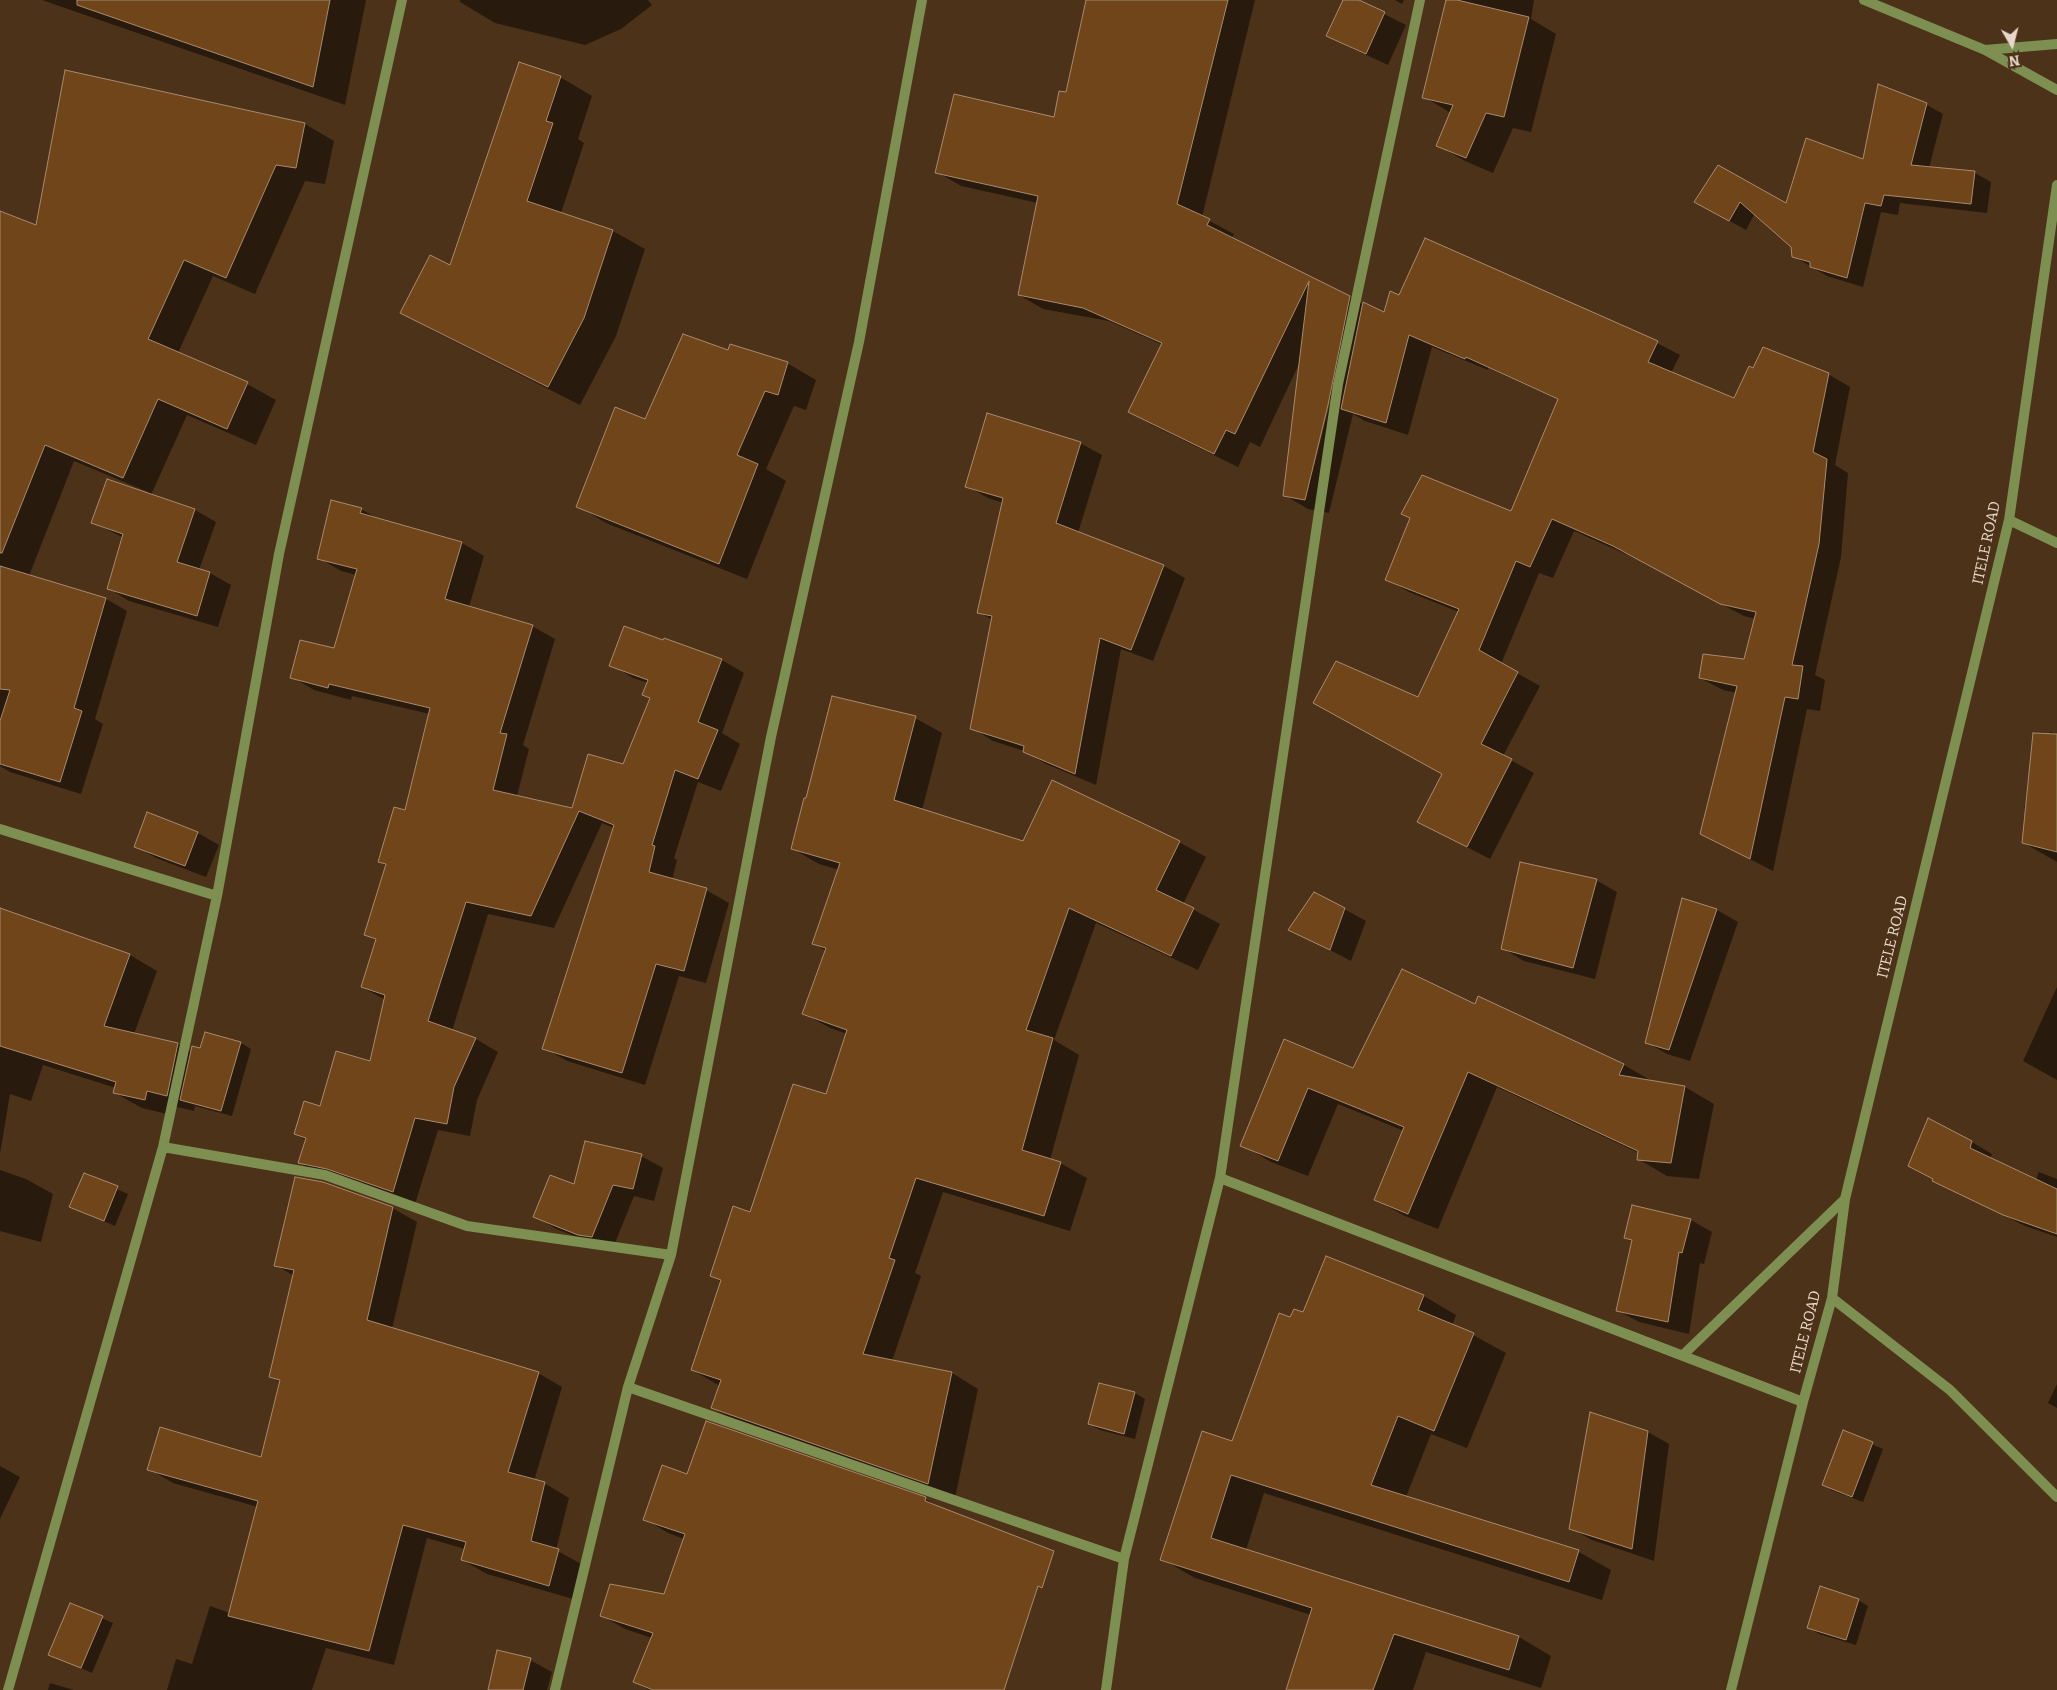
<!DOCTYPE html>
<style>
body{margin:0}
#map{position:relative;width:2057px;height:1690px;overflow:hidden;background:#4c3219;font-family:Bitter,serif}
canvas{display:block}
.north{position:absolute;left:1987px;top:20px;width:50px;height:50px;-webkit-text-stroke:4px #4c3219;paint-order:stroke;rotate:172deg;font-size:14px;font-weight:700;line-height:20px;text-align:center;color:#e9d8ca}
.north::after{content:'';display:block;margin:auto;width:18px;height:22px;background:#e9d8ca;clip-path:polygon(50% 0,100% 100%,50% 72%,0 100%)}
</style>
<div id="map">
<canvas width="2057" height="1690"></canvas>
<div class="north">N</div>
</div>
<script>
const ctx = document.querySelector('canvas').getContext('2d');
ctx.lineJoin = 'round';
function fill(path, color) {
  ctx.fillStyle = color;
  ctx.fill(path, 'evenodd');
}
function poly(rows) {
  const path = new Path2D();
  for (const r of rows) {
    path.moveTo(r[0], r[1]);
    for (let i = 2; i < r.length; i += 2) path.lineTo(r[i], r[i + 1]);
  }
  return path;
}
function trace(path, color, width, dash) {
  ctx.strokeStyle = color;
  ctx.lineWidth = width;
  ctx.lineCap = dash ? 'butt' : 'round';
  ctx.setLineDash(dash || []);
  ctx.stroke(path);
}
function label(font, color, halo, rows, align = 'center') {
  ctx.font = font + ' Bitter,serif';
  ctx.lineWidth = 4;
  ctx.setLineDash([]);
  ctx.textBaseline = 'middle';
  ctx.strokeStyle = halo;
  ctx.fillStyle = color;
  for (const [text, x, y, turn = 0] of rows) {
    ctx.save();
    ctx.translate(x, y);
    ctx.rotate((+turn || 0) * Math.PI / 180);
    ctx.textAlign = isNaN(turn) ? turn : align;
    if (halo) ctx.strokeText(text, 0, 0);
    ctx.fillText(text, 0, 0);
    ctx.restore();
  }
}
const shadow = poly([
 [42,0,366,0,345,105],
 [460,0,648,0,652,5,621,29,585,45,495,23,460,2],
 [1088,0,1255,0,1202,217,1234,234,1232,238,1384,314,1400,297,1426,240,1657,343,1680,355,1671,373,1735,400,1754,370,1828,374,1850,387,1835,465,1848,473,1841,557,1815,675,1825,680,1820,711,1807,709,1773,871,1701,834,1737,693,1723,690,1700,678,1745,660,1756,619,1744,616,1637,559,1574,531,1553,578,1539,573,1501,664,1540,686,1503,756,1534,773,1490,859,1418,822,1443,774,1419,699,1459,612,1409,592,1386,579,1512,513,1559,400,1488,368,1488,370,1432,347,1408,435,1365,421,1353,414,1329,513,1308,509,1284,495,1299,364,1260,447,1250,442,1238,467,1154,426,1130,412,1163,345,1109,321,1043,309,1019,295,1038,203,961,186,937,172,1055,118,1067,94],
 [1328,399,1331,399,1312,474,1312,468],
 [1345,0,1356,0,1406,25,1388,65,1349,47,1328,35],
 [1395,0,1404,0,1402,4],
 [1447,0,1534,0,1531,19,1556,34,1531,132,1513,128,1493,173,1465,161,1437,145,1451,113,1424,97],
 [66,71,305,124,334,141,325,184,305,181,255,294,213,276,178,353,247,384,276,400,256,445,187,415,151,495,195,510,216,522,199,570,210,573,231,585,218,627,129,601,108,588,124,538,92,522,148,492,74,461,27,581,0,570,0,212,37,227],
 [560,77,592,96,578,139,584,143,561,213,613,231,645,249,616,336,580,405,434,331,402,313,451,267],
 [1879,85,1927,105,1943,114,1929,168,1975,173,1991,182,1987,213,1900,203,1898,215,1881,212,1863,287,1827,276,1793,256,1792,247,1755,213,1746,230,1712,211,1718,166,1787,205,1864,161],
 [729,351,787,363,816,380,806,410,794,406,766,469,786,481,747,579,606,523,578,506,646,421],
 [1080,443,1102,455,1078,533,1164,566,1185,578,1153,661,1121,649,1096,785,1046,764,1024,751,993,741,972,728,993,620,978,612,1003,503,988,498,967,486],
 [361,509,380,520,462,543,484,556,469,607,532,626,555,639,523,745,529,749,517,796,573,809,624,766,651,699,648,683,633,678,611,665,663,642,664,639,722,660,744,673,722,733,740,744,721,791,698,782,674,858,677,860,672,880,706,890,729,903,706,983,679,976,645,1085,567,1061,544,1048,614,828,602,823,554,928,488,914,452,1031,476,1039,498,1052,477,1100,470,1136,438,1130,415,1204,322,1176,300,1163,306,1140,295,1134,321,1107,371,1063,385,1000,362,987,377,941,366,934,387,866,380,862,406,812,430,714,352,696,351,700,314,690,292,677,335,650,357,575,341,571,319,558],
 [31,577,106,599,127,611,95,719,103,724,81,794,10,772,0,766,0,683],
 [915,718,942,733,922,810,1023,843,1179,842,1206,857,1183,904,1220,924,1198,970,1096,923,1054,1040,1079,1055,1050,1160,1060,1163,1087,1178,1070,1231,943,1192,915,1273,921,1276,892,1361,952,1373,978,1389,955,1498,739,1423,712,1408,720,1386,692,1370,722,1282,711,1275,827,1096,847,1034,830,1028,803,1013,826,951,813,943,839,870,819,864,793,849],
 [2050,732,2057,734,2057,862,2024,843,2027,810,2024,808],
 [148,813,198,833,219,845,206,877,156,858,135,846],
 [1596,880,1617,892,1595,979,1524,961,1502,948],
 [1683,899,1717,910,1738,922,1690,1061,1667,1054,1646,1042],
 [0,909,130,955,157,971,134,1034,178,1044,192,1052,201,1050,206,1033,241,1043,251,1049,232,1116,195,1106,194,1111,173,1106,171,1115,142,1108,115,1093,116,1088,43,1065,31,1101,10,1094,0,1154],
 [1344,909,1366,921,1351,961,1290,929],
 [2057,987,2057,1080,2023,1061],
 [1476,1006,1624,1065,1652,1081,1685,1087,1714,1104,1699,1179,1667,1176,1638,1159,1639,1153,1497,1087,1438,1229,1405,1216,1376,1200,1404,1131,1338,1104,1308,1176,1271,1162,1242,1145,1285,1041,1354,1069],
 [1972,1142,1992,1154,1990,1159,2036,1180,2039,1172,2057,1179,2057,1237,2025,1226,1934,1180],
 [641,1156,663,1168,654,1201,634,1196,613,1248,601,1246,556,1229,535,1216,574,1186],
 [0,1170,26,1179,53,1194,41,1242,0,1231],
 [84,1175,128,1194,115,1226,71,1207],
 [392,1208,417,1222,392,1329,538,1373,562,1387,534,1481,544,1483,569,1498,556,1550,583,1565,573,1599,487,1574,462,1560,465,1549,427,1538,394,1665,326,1648,312,1690,167,1690,176,1659,192,1664,210,1606,230,1613,258,1507,173,1483,149,1469,262,1458,281,1382,271,1377,294,1276,276,1265],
 [1691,1220,1712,1232,1704,1264,1700,1263,1689,1334,1639,1322,1617,1310,1633,1242,1625,1238],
 [1424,1296,1456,1315,1452,1326,1473,1335,1506,1353,1467,1448,1431,1434,1406,1497,1579,1552,1611,1570,1602,1600,1264,1493,1246,1550,1519,1637,1551,1656,1541,1688,1426,1652,1413,1690,1287,1690,1311,1615,1195,1578,1162,1559,1233,1442,1291,1319,1303,1314],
 [1100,1384,1135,1393,1145,1399,1135,1439,1100,1430,1089,1424],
 [2057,1384,2057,1408,2048,1403],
 [1648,1432,1669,1444,1654,1561,1592,1540,1570,1528],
 [1843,1432,1883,1449,1863,1502,1833,1491,1823,1485],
 [0,1466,20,1477,0,1519],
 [688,1475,925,1499,943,1509,990,1690,649,1690,634,1682,652,1638,625,1629,601,1615,664,1596,684,1539,668,1533,645,1519],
 [1858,1600,1868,1606,1856,1645,1819,1634,1809,1628],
 [71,1605,113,1623,92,1673,50,1654],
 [530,1660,552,1672,547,1690,489,1690],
 [50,1683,74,1690,48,1690]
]);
const building = poly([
 [77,0,330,0,313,87,77,5,77,0],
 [1086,0,1228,0,1177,204,1210,219,1207,225,1350,296,1328,405,1305,500,1283,496,1309,281,1235,434,1226,430,1214,454,1128,412,1162,343,1083,308,1018,295,1038,196,935,173,954,94,1054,117,1059,91,1066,92,1086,0],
 [1343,0,1359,0,1385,12,1366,54,1326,36,1343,0],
 [1446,0,1457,0,1529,17,1504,117,1486,113,1466,158,1436,146,1453,105,1422,98,1446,0],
 [519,62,561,76,546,121,553,123,527,201,613,230,584,318,548,387,400,313,430,255,450,265,519,62],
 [65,70,305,123,296,168,276,165,226,278,184,260,148,339,248,382,227,429,158,399,123,478,45,445,2,553,0,553,0,211,36,225,65,70],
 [1878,84,1927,103,1911,165,1975,171,1971,204,1884,195,1881,206,1865,203,1847,278,1810,267,1810,262,1792,257,1791,247,1740,202,1729,221,1694,202,1718,165,1786,203,1806,138,1863,159,1878,84],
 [1425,238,1658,341,1648,362,1734,398,1749,366,1753,368,1763,347,1829,373,1813,452,1827,459,1819,544,1792,665,1803,666,1798,699,1785,697,1750,859,1700,834,1737,686,1699,678,1703,654,1744,659,1756,612,1720,604,1613,546,1552,519,1530,567,1516,561,1479,650,1518,672,1481,744,1512,759,1467,847,1417,822,1442,774,1313,703,1336,661,1418,697,1459,609,1385,580,1410,518,1401,514,1422,475,1511,511,1558,399,1466,357,1465,359,1409,335,1386,423,1341,409,1363,302,1384,312,1390,291,1399,295,1425,238],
 [683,334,728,350,730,344,788,362,778,395,765,391,737,455,758,464,719,564,576,507,615,407,645,419,683,334],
 [987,413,1081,442,1056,523,1164,565,1131,650,1100,638,1075,774,1023,752,1024,746,970,729,992,616,977,613,1003,498,965,487,987,413],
 [107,479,195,509,177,562,210,572,197,616,107,589,123,534,91,523,107,479],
 [331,500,362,508,360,513,462,542,445,599,533,625,500,733,507,734,493,790,572,808,588,754,623,764,650,698,642,695,648,680,609,666,624,626,663,640,664,638,722,659,698,722,718,730,698,779,675,770,652,845,655,846,649,872,707,888,684,971,656,964,622,1073,542,1049,614,825,579,811,531,916,466,902,428,1021,476,1038,454,1087,447,1124,415,1118,393,1192,327,1169,298,1163,306,1138,294,1134,304,1101,320,1106,336,1051,370,1061,385,995,361,987,376,939,364,935,386,864,378,862,394,807,405,810,430,708,329,684,328,688,290,678,300,640,334,648,357,569,317,559,331,500],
 [0,566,106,598,74,708,82,711,60,782,0,764,0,721,10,690,0,689,0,566],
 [832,696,916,716,894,800,1023,841,1052,780,1180,841,1156,890,1194,908,1171,956,1069,908,1026,1030,1053,1038,1022,1150,1061,1162,1044,1216,916,1178,889,1258,895,1260,863,1354,952,1372,928,1484,711,1408,721,1380,691,1370,721,1280,710,1276,733,1206,750,1212,793,1084,826,1094,847,1030,802,1014,826,948,812,944,840,863,791,849,804,798,806,798,832,696],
 [2033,733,2057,734,2057,852,2022,843,2033,733],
 [147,812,198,832,185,866,134,847,147,812],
 [1520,862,1597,879,1573,968,1501,949,1520,862],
 [1314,892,1345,908,1330,950,1288,930,1314,892],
 [1682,898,1717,909,1669,1050,1645,1043,1682,898],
 [0,908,130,954,104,1026,178,1043,167,1096,147,1091,145,1100,113,1093,116,1082,0,1046,0,908],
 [1402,969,1475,1004,1478,996,1624,1064,1619,1075,1685,1086,1671,1163,1637,1160,1638,1151,1468,1072,1408,1214,1374,1200,1404,1127,1308,1088,1278,1161,1240,1146,1284,1039,1353,1068,1402,969],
 [205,1032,241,1042,221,1111,180,1100,192,1046,200,1048,205,1032],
 [1928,1118,1972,1141,1970,1148,2057,1189,2057,1234,2003,1215,1932,1181,1933,1179,1908,1166,1928,1118],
 [585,1141,642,1154,633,1189,613,1185,592,1237,578,1235,533,1217,550,1175,574,1184,585,1141],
 [84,1173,118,1186,104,1221,69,1207,84,1173],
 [295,1177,323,1182,393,1207,367,1320,539,1372,508,1472,545,1482,531,1541,559,1549,549,1586,461,1560,466,1542,403,1525,369,1651,228,1616,258,1501,147,1470,160,1427,261,1457,280,1380,269,1377,294,1270,274,1266,295,1177],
 [1632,1205,1691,1219,1682,1253,1679,1252,1668,1322,1616,1311,1632,1240,1624,1238,1632,1205],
 [1326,1256,1424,1295,1418,1310,1474,1333,1434,1431,1398,1416,1371,1485,1579,1550,1569,1582,1231,1475,1211,1538,1519,1636,1509,1670,1394,1634,1373,1690,1286,1690,1312,1608,1160,1560,1202,1431,1232,1441,1279,1313,1290,1317,1294,1309,1303,1312,1326,1256],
 [1099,1383,1135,1392,1124,1434,1088,1424,1099,1383],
 [1590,1412,1648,1431,1632,1549,1569,1529,1590,1412],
 [706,1421,926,1497,925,1501,1054,1551,1042,1588,1038,1586,1004,1690,653,1690,633,1682,653,1633,600,1616,610,1584,664,1594,685,1534,643,1520,662,1465,687,1474,706,1421],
 [1843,1430,1873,1442,1852,1497,1822,1485,1843,1430],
 [1820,1586,1859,1599,1846,1640,1807,1628,1820,1586],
 [70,1603,103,1616,81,1668,48,1655,70,1603],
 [497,1650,531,1658,523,1690,488,1690,497,1650]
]);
const street = poly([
 [1864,0,1985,50,2057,44],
 [1985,50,2057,90],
 [2009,520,2057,543],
 [0,829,217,896],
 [163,1147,325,1175,467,1226,671,1255],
 [1220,1178,1803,1402],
 [1832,1298,1950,1390,2057,1497],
 [1683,1355,1845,1199],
 [628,1387,1124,1559],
 [8,1690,163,1147,217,896,279,554,402,0],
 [555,1690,628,1387,671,1255,771,737,859,342,922,0],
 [1106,1690,1124,1559,1220,1178,1338,384,1420,0],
 [1731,1690,1803,1402,1832,1298,1845,1199,2009,520,2057,185]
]);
const streetNames = [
 ["ITELE ROAD",1987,543,-78],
 ["ITELE ROAD",1893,937,-76],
 ["ITELE ROAD",1806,1332,-76]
];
fill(shadow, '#0007');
fill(building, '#704519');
trace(building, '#a98a6f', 1);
trace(street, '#7d9052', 10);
label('15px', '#e9d8ca', '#4c3219', streetNames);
</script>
